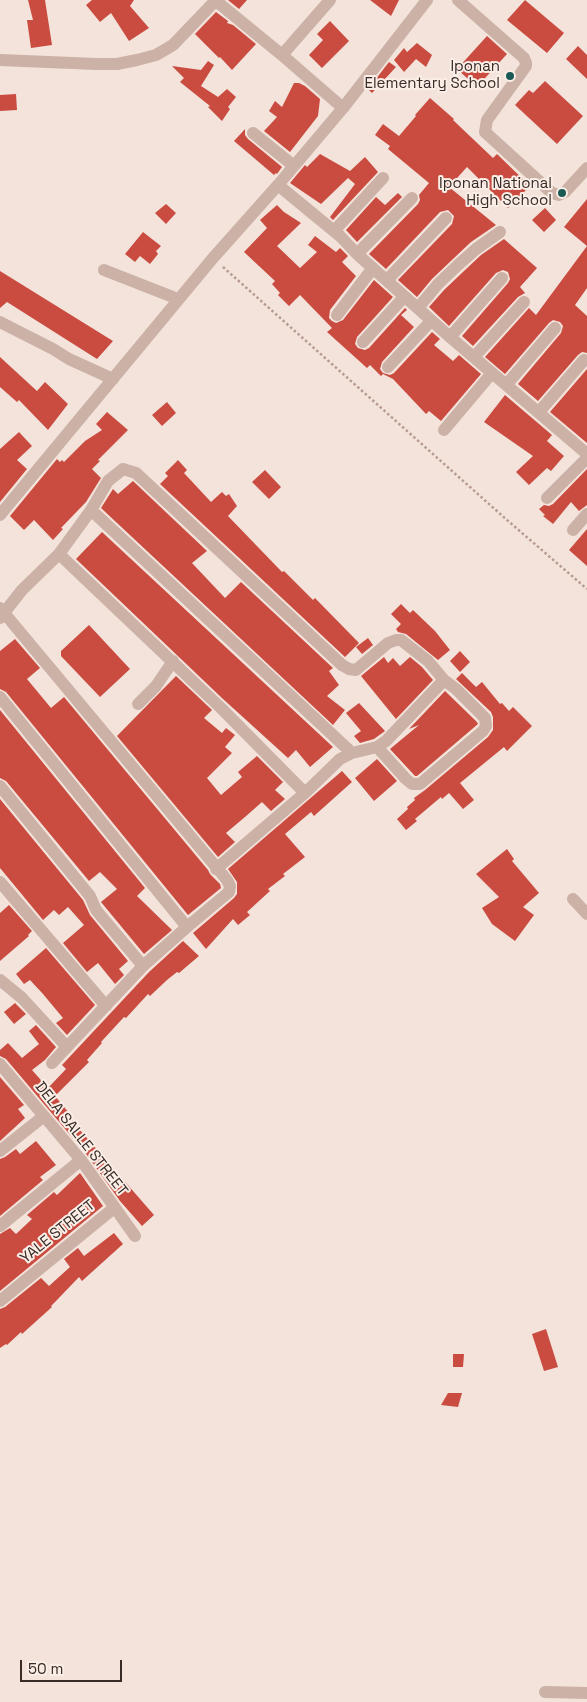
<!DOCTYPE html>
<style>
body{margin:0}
#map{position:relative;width:587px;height:1702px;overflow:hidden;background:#f3e3db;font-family:"Space Grotesk",sans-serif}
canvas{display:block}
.scale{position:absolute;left:20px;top:1660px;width:102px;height:22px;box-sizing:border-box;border:2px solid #372a27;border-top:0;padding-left:6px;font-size:15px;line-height:18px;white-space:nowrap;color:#372a27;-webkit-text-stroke:4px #faeee7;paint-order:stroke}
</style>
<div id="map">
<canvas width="587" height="1702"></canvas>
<div class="scale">50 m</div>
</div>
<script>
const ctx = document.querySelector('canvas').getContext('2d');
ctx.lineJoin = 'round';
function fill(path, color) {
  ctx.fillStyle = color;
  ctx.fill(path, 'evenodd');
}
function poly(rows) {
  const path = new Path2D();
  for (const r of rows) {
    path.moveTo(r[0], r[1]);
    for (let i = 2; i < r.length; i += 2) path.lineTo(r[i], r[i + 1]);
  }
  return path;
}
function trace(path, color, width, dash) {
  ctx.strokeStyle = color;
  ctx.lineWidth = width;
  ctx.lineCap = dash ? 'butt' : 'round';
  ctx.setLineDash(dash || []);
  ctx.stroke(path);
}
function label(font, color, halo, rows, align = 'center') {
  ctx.font = font + ' "Space Grotesk",sans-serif';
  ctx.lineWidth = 4;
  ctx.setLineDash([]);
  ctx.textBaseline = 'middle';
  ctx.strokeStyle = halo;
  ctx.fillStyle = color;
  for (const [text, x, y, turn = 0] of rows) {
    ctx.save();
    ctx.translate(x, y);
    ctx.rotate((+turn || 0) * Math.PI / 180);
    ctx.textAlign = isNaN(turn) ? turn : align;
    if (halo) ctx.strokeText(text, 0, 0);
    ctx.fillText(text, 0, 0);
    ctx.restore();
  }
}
const building = poly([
 [28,0,45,0,52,45,31,48,27,20,33,20],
 [92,0,134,0,130,6,149,28,129,41,111,13,100,22,86,5],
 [228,0,247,0,239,9],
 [370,0,399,0,391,16],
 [525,0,564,33,547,53,507,20],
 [216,12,228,21,227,23,233,25,256,44,232,70,220,57,219,58,195,34],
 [330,21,349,41,322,68,309,55,323,40,317,34],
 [487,36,507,54,477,87,457,69],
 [417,43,432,55,426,67,416,59,404,72,394,60,404,48,407,52],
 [578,46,587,55,587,79,566,59],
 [208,61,214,65,201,86,218,97,227,89,236,97,228,107,230,109,222,121,208,107,210,106,180,82,184,78,172,66,201,70],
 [389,62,396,67,372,93,368,89],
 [545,81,583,116,557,144,515,105,529,90,533,93],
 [294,83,299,83,305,86,320,99,318,116,290,152,264,131,277,117,269,111,275,101,282,107],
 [16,94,17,110,0,111,0,95],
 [430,98,454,119,453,120,493,158,497,154,530,186,508,208,467,167,449,187,496,225,471,242,453,259,432,279,417,297,398,280,452,224,454,216,448,210,440,212,386,269,369,254,418,204,420,200,419,195,429,183,388,149,390,146,375,135,383,124,399,136,416,116,415,115],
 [245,129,245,135,248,139,282,167,277,174,276,173,274,175,234,141],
 [320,154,350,171,365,157,378,172,333,220,330,217,355,184,348,178,321,204,290,183,305,165,307,167],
 [398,193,402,197,357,242,346,230,376,197,385,205],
 [587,199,587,288,575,305,587,316,587,353,582,352,578,355,538,401,518,384,561,333,563,326,560,322,553,320,549,323,505,374,485,357,529,308,536,315,587,246,564,227],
 [166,204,176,213,166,224,155,213],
 [277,205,284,212,301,223,277,246,300,268,317,252,308,245,315,236,336,252,340,248,348,256,342,262,356,276,330,310,329,318,332,321,336,323,343,320,374,280,393,297,357,337,355,344,358,348,365,350,369,348,405,308,407,310,401,315,414,327,382,362,380,369,383,373,390,375,394,373,432,332,440,339,434,345,453,361,459,355,481,374,441,421,429,411,426,414,393,379,383,374,381,376,370,365,367,368,327,332,332,328,300,295,289,306,278,295,280,293,272,284,275,281,244,252,267,228,260,220],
 [545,208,556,220,544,232,532,220],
 [143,232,161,246,156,251,158,254,150,264,140,256,135,262,125,254],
 [504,239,537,268,520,287,525,293,518,297,473,346,462,336,508,283,510,279,508,272,503,270,496,273,449,326,429,307,444,290,464,271,481,255],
 [0,271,113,341,97,359,7,302,0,308],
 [0,357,37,391,45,382,68,404,48,430,19,400,17,402,0,387],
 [587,369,587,443,550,412],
 [505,395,552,435,547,441,564,456,551,471,547,468,529,485,516,472,533,456,484,422],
 [167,402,176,413,162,426,152,415],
 [107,412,128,430,98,460,100,461,92,469,101,478,86,502,61,528,63,529,53,540,34,520,24,530,10,516,57,459,60,462,62,460,64,462,85,441,102,430,96,424],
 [19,432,32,446,17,460,27,469,0,502,0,449],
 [178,460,187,470,184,473,211,502,222,492,226,496,229,494,237,506,228,516,282,572,284,571,313,600,315,598,359,643,345,657,160,484,168,476,165,473],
 [587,469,587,505,579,511,571,502,553,524,543,516,545,515,539,509,544,505,549,506,553,504],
 [265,470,281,487,269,499,252,482],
 [133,481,207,551,192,563,225,598,241,582,333,668,329,671,339,685,327,696,345,710,333,725,101,508,113,489,118,494],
 [587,529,587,566,569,550],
 [102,532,333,747,310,767,296,750,288,758,223,699,76,559],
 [401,604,410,613,413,610,435,631,450,650,438,660,406,634,398,632,396,629,401,624,391,614],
 [89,625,130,669,100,697,61,656,61,651],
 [368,638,373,645,362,654,356,647],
 [15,639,40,668,27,679,51,708,64,697,208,870,210,874,220,884,221,888,188,915,6,692,0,689,0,651],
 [460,651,470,662,460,672,450,661],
 [384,657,388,663,393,658,400,666,410,657,422,667,433,680,396,719,361,676],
 [462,673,476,687,482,682,500,704,502,703,509,711,513,707,532,726,507,751,504,747,460,783,474,800,463,809,449,793,442,799,441,797,415,819,417,821,406,830,397,819,408,809,407,807,415,800,414,798,425,790,488,737,493,730,493,717,491,712,456,679],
 [176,676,212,710,204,718,222,733,226,728,235,735,225,747,232,753,207,778,221,795,242,777,238,772,257,756,283,782,275,790,285,799,271,811,262,802,245,817,226,833,235,842,218,857,117,736],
 [445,691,477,722,478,724,417,776,415,776,390,749,419,725,409,729],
 [359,703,385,731,374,739,360,743,354,736,361,731,346,713],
 [0,710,145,888,137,896,172,930,144,954,101,902,117,889,100,872,89,881,6,781,0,778],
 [377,759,397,781,374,801,355,778],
 [342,771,352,782,314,816,311,812,285,834,305,857,283,874,285,876,268,889,270,891,247,912,250,915,238,925,233,919,206,949,193,933,234,898,237,894,237,882,228,869],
 [0,799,83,900,90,915,128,961,119,969,124,975,115,984,98,963,87,972,63,943,84,925,68,907,59,915,54,910,43,920,0,868],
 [507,849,514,859,512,861,539,893,523,907,534,915,515,941,492,924,482,908,499,897,476,874],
 [9,905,32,931,28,935,29,936,0,961,0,913],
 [183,941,199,956,179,973,177,972,167,980,150,996,148,994,126,1018,124,1017,101,1042,102,1043,87,1060,89,1062,55,1096,69,1113,68,1114,79,1129,154,1215,142,1226,120,1201,87,1155,6,1059,0,1056,0,1050,8,1043,22,1058,39,1044,29,1031,36,1025,56,1047,45,1060,32,1070,48,1088,66,1069,62,1065,149,972],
 [46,948,95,1005,67,1035,56,1023,63,1018,43,994,30,980,24,984,16,974],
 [15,1003,26,1014,14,1024,4,1012],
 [0,1077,24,1105,18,1109,25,1118,0,1141],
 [36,1141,56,1165,40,1177,43,1180,0,1216,0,1159,5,1157,16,1149,20,1154],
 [80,1173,103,1206,0,1291,0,1234,10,1228,16,1234,32,1219,27,1215,54,1192,57,1195],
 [114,1233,123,1244,82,1281,79,1277,57,1300,51,1306,52,1307,22,1334,21,1332,7,1345,6,1344,0,1348,0,1309,5,1307,41,1278,49,1286,70,1267,64,1259,78,1248,84,1256],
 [546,1329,558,1367,544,1371,532,1334],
 [453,1354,464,1354,463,1367,453,1367],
 [448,1393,462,1393,458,1407,441,1405]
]);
const path = poly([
 [223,267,507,520,587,589]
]);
const minor = poly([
 [215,0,282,55,343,108],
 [458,0,524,58,526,63,526,66,487,120,485,132,552,193,559,195,565,192,587,168],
 [282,55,330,0],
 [0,60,96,64,117,64,137,60,156,55,173,45,216,0],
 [253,133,294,166],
 [278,185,340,236,357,254,450,337,587,454],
 [334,231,383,178],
 [357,254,412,198],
 [104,270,178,299],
 [387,280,446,218],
 [418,308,438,284,458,265,476,249,500,232],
 [337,315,373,268],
 [0,322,53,349,69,359,113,379],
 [450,337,502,278],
 [363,342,404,297],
 [474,357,524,302],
 [388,367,431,321],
 [507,384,555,328],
 [539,412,584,360],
 [444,430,492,373],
 [547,498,587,458],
 [91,510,352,753],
 [0,515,213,258,278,185,343,108,427,0],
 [573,530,587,514],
 [59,554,221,708,305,793],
 [0,608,227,880,230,886,229,892,187,927,143,966,52,1063],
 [0,618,22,590,59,554,91,510,108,481,123,469,136,473,342,665,349,669,356,670,388,643,396,640,401,640,428,661,444,680],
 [0,697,187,927],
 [138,704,156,686,173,661],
 [0,786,90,896,96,910,143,966],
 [216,869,305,793,340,759,352,753,377,747,386,741,444,680,456,689,485,718,486,726,483,731,420,784,412,784,406,779,377,747],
 [0,882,106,1006],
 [573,899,587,914],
 [0,980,22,998,67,1047],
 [0,1064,81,1160,135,1236],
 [0,1151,44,1116],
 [0,1226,81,1160],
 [0,1301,114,1208],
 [545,1692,587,1693]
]);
const markers = [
 [510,76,5,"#1b5a54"],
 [562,193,5,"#1b5a54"]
];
const poiNames = [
 ["Iponan",500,67],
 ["Elementary School",500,84],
 ["Iponan National",552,184],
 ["High School",552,201]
];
const streetNames = [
 ["DELA SALLE STREET",81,1139,52],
 ["YALE STREET",58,1232,-39]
];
fill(building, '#ca4c41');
trace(path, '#b79b90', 2.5, [2.5, 2.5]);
trace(minor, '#cbb1a6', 12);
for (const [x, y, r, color] of markers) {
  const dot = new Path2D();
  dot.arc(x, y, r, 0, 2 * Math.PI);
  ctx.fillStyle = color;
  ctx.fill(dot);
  trace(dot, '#faeee7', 2);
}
label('15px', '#372a27', '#faeee7', poiNames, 'right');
label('15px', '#372a27', '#faeee7', streetNames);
</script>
